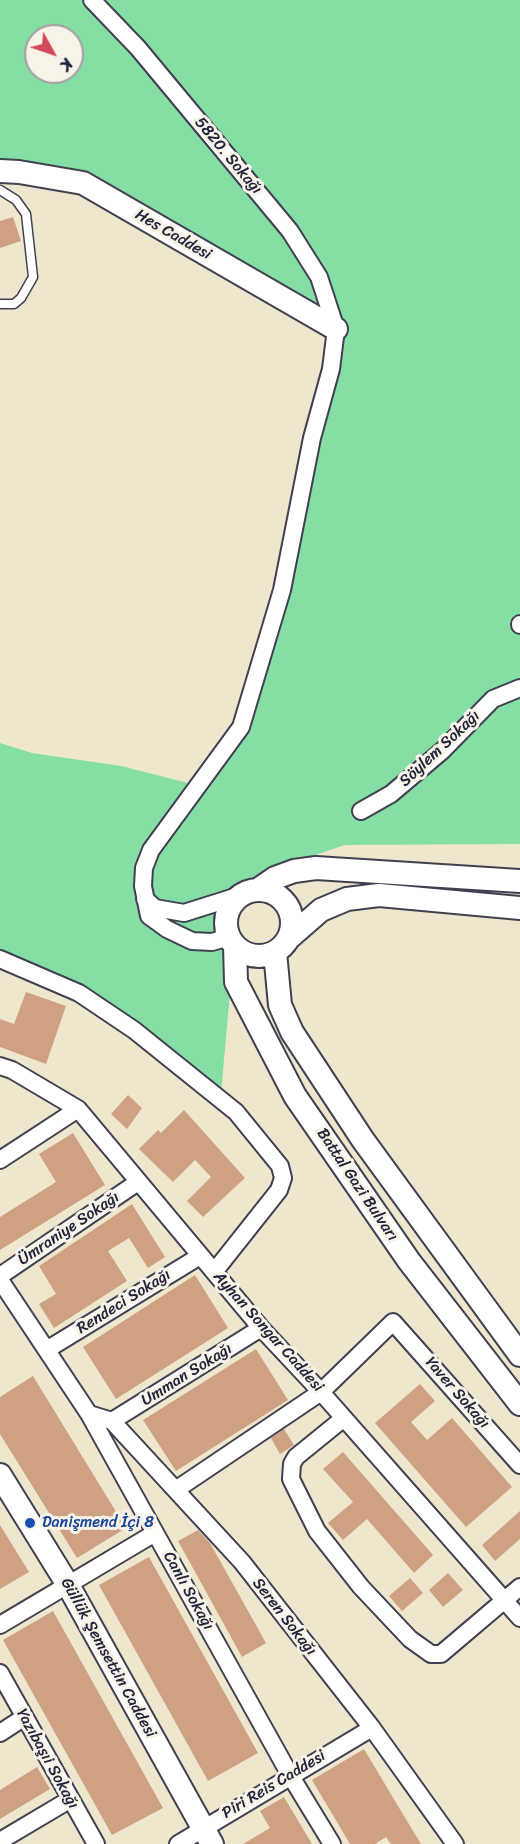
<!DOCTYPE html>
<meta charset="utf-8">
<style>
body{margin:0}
#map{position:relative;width:520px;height:1844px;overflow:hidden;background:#efe7cd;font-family:Sriracha,sans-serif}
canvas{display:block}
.north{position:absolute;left:24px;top:24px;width:60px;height:60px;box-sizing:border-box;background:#f7f3e8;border:2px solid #a29fa3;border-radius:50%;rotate:130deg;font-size:16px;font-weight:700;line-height:24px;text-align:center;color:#22223b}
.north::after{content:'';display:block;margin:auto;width:21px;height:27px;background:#d1495b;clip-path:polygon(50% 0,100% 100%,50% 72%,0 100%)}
</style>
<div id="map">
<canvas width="520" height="1844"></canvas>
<div class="north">K</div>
</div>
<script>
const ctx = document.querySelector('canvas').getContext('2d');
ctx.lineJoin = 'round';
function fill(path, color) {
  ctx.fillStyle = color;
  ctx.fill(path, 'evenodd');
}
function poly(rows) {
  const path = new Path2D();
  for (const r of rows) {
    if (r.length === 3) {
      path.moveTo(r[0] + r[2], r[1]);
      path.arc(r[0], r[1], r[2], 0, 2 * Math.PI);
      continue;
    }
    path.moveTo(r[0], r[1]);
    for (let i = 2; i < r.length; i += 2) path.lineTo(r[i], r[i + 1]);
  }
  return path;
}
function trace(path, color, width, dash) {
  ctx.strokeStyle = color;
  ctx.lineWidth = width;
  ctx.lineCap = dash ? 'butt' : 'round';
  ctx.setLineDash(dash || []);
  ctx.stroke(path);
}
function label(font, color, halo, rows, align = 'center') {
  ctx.font = font + ' Sriracha,sans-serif';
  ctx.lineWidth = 6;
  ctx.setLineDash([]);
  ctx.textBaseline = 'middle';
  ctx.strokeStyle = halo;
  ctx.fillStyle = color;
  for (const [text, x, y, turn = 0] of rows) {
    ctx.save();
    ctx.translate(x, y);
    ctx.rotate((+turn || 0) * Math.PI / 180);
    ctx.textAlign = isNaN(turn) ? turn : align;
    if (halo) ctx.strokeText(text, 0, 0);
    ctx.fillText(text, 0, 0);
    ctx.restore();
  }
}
const green = poly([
 [0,0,520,0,520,844,345,845,318,854,296,869,239,893,221,1093,129,1017,62,976,0,953,0,743,32,753,121,766,188,783,237,720,284,547,301,444,328,343,319,330,77,189,0,178],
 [36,36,72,36,72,72,36,72]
]);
const building = poly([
 [13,217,21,241,0,248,0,221],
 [26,992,66,1006,46,1064,0,1047,0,1019,14,1024],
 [128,1095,142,1108,127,1129,111,1114],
 [184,1110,245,1178,203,1217,187,1201,211,1177,195,1160,173,1182,139,1149,158,1130,161,1133],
 [73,1133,105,1185,0,1250,0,1217,56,1182,39,1154],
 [132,1204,165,1257,148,1268,129,1238,108,1251,127,1281,54,1328,39,1304,56,1294,39,1266],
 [195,1275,228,1328,116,1399,83,1347],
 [256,1349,288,1400,176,1471,143,1420],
 [33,1376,126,1528,77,1558,0,1434,0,1397],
 [420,1384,435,1401,411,1422,427,1440,452,1418,512,1487,466,1527,375,1423],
 [284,1429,294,1445,280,1454,271,1438],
 [343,1452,433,1555,414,1573,367,1519,343,1540,328,1523,353,1502,323,1469],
 [520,1511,520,1539,495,1561,482,1545],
 [0,1525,29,1572,0,1589],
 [198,1530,210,1543,266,1643,242,1657,178,1541],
 [149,1557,258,1753,208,1781,99,1585],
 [448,1573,463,1590,443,1607,429,1590],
 [410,1578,423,1593,402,1611,389,1596],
 [53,1611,163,1808,112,1835,3,1640],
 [364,1749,398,1806,421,1844,391,1844,386,1837,375,1844,350,1844,312,1780],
 [37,1767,50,1789,0,1819,0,1790],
 [284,1797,312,1844,243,1844,270,1828,260,1811]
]);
const lane = poly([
 [0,190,16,200,26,214,33,277,21,298,14,304,0,304]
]);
const street = poly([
 [92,0,138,48,290,231,319,277,336,329,331,369,312,438,282,590,241,727,151,850,144,868,143,886,149,916,167,929,192,941,212,942,229,937],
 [520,624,520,625],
 [361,811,391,794,442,751,493,699,520,688],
 [145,899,155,908,184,913,238,896],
 [0,959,79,993,134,1030,236,1112,280,1166,283,1178,279,1190,214,1272],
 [0,1066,12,1070,78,1109,261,1328,321,1392,520,1618],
 [0,1160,78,1109],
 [0,1276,138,1182],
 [0,1280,89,1414,290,1775,332,1844],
 [48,1349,200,1256],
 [89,1414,112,1421,242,1562,372,1728,455,1844],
 [344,1418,296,1457,292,1464,291,1479,317,1531,361,1587,410,1639,431,1654,441,1654,520,1587],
 [112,1421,261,1328],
 [177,1489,321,1392,393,1322,520,1465],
 [0,1625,155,1533],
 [0,1673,96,1844],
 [0,1733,23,1718],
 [0,1841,69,1800],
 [178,1844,372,1728]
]);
const secondary = poly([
 [0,171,19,172,83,183,336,329],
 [259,889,275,878,294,871,316,868,520,881],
 [259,923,33],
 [290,937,321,910,347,899,379,895,520,908],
 [235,946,236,982,295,1096,409,1261,520,1404],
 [275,952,280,1005,292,1032,363,1140,520,1355],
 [0,1475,68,1585,212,1844]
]);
const markers = [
 [30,1523,6,"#1a4fb4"]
];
const streetNames = [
 ["5820. Sokağı",228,156,50],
 ["Hes Caddesi",173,235,30],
 ["Söylem Sokağı",440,749,-43],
 ["Battal Gazi Bulvarı",357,1185,56],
 ["Ümraniye Sokağı",69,1229,-34],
 ["Rendeci Sokağı",124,1302,-32],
 ["Ayhan Songar Caddesi",268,1332,48],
 ["Umman Sokağı",187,1375,-32],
 ["Yaver Sokağı",457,1393,49],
 ["Canlı Sokağı",188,1591,61],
 ["Seren Sokağı",284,1617,52],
 ["Güllük Şemsettin Caddesi",108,1658,61],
 ["Yazıbaşıi Sokağı",47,1759,61],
 ["Piri Reis Caddesi",274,1785,-31]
];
const transitNames = [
 ["Danişmend İçi 8",42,1523]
];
fill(green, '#85dfa5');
fill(building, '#cda182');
trace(lane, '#414051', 11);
trace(street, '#414051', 20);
trace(secondary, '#414051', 26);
trace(lane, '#fff', 8);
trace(street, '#fff', 16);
trace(secondary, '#fff', 22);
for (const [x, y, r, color] of markers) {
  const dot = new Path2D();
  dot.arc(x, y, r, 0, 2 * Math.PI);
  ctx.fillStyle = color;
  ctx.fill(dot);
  trace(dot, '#f7f3e8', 2);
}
label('16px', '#22223b', '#f7f3e8', streetNames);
label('16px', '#164399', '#f7f3e8', transitNames, 'left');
</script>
